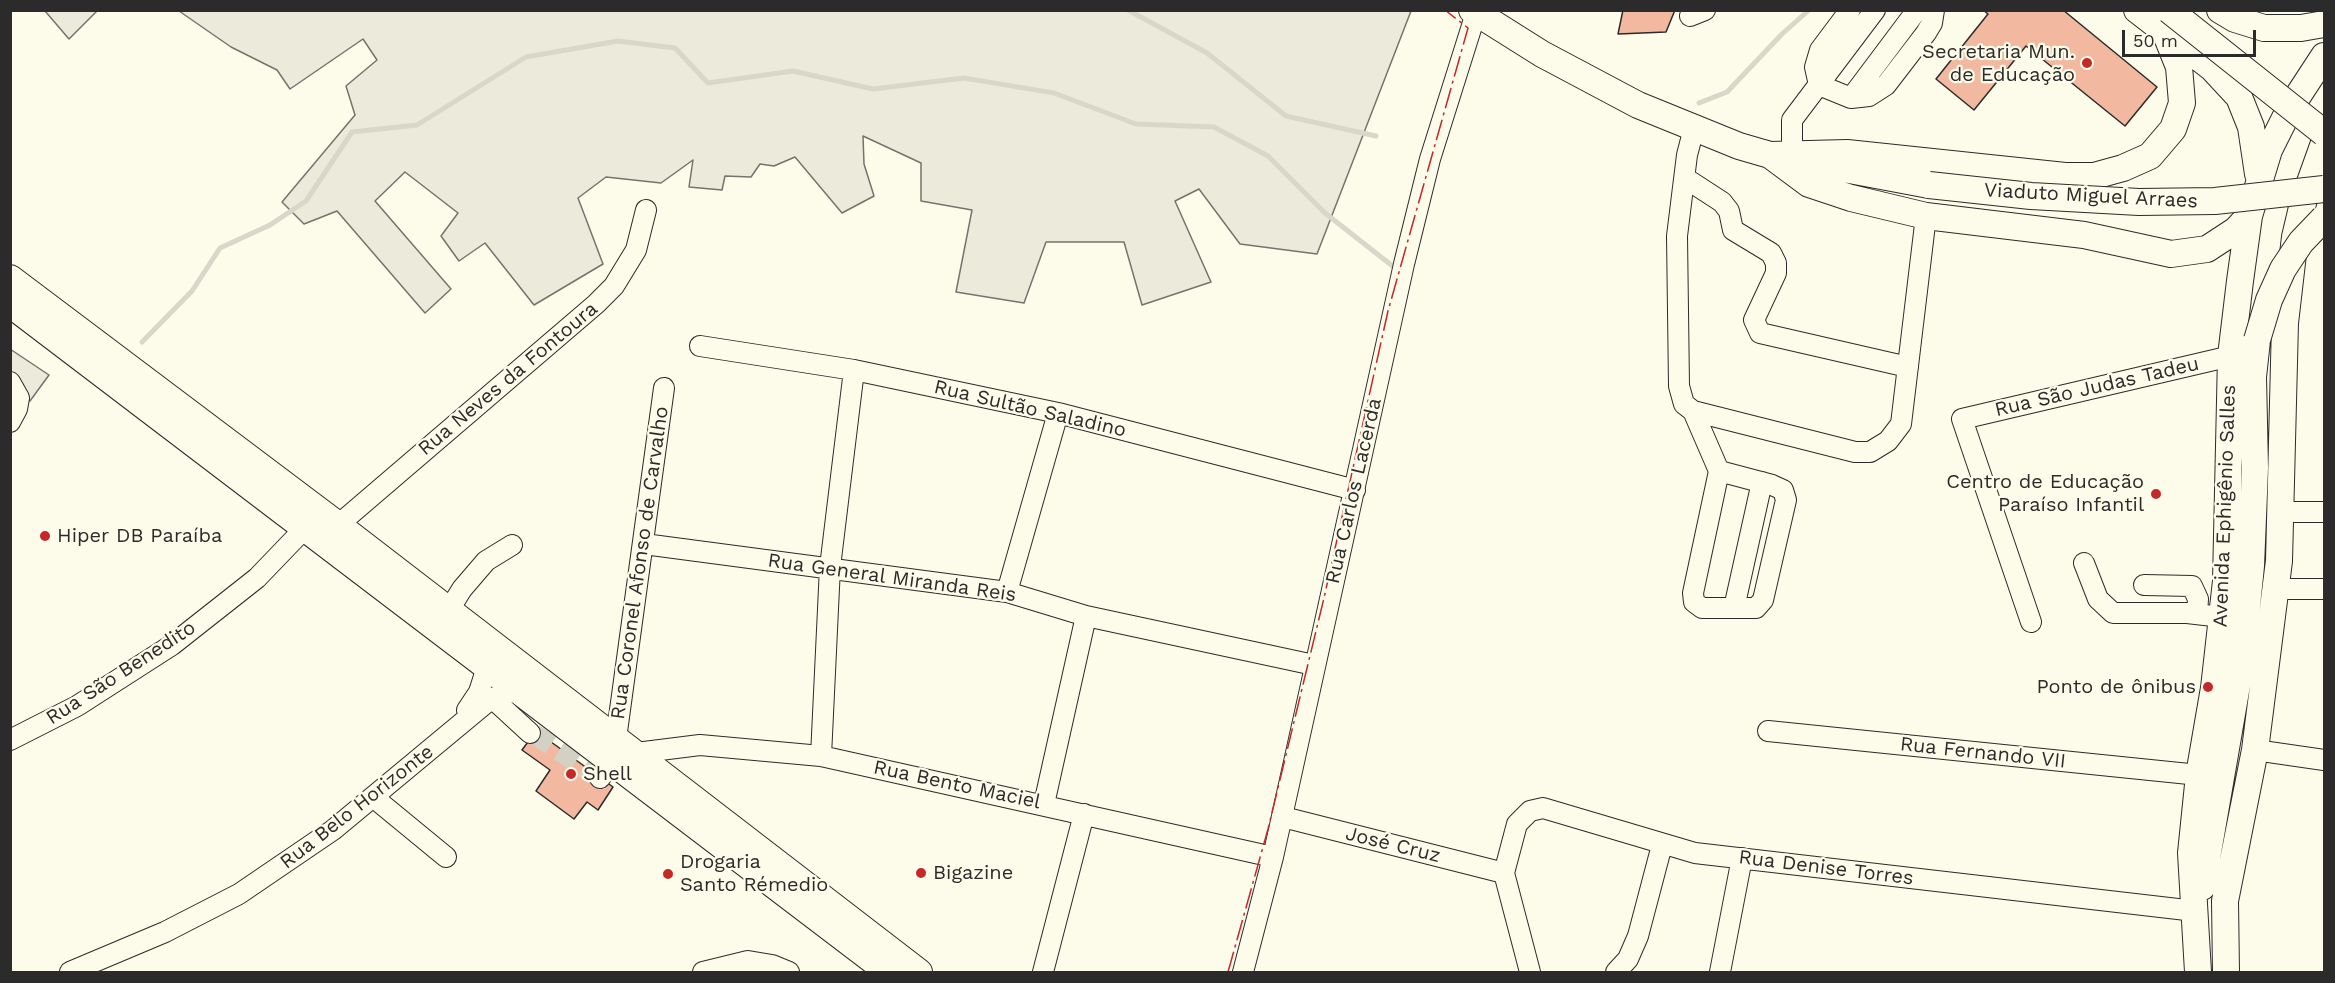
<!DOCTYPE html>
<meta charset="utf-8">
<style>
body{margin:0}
#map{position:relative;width:2335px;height:983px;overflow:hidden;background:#fdfbea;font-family:"Work Sans",sans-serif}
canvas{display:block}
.frame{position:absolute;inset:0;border:12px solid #2b2b2b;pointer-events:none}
.scale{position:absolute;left:2122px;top:30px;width:134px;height:27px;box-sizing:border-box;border:3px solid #2b2b2b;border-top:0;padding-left:8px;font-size:18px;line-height:21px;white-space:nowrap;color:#2b2b2b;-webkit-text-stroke:4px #fdfbea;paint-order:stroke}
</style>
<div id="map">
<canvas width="2335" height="983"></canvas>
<div class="frame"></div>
<div class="scale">50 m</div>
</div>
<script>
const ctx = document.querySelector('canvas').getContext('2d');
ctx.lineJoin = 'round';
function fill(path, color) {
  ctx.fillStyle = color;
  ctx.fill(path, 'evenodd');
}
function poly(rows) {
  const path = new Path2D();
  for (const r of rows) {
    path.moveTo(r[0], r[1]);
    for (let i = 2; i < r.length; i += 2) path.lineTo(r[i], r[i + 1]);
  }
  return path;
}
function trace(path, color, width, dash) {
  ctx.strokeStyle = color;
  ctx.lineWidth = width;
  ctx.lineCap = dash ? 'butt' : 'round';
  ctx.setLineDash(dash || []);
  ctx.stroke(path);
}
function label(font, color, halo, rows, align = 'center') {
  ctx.font = font + ' "Work Sans",sans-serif';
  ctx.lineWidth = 4.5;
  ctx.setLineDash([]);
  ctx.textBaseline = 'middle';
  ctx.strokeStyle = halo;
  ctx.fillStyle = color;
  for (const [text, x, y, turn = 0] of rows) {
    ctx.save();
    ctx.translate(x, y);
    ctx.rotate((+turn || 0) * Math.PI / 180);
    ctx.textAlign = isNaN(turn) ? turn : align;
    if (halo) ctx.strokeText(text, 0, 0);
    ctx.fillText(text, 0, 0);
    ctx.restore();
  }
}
const green = poly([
 [45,11,97,11,69,39,45,11],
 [179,11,1411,11,1317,254,1240,244,1199,189,1175,201,1211,282,1142,305,1124,242,1046,242,1024,303,956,292,972,210,921,201,921,163,863,136,864,164,874,196,842,213,795,157,774,166,760,164,751,177,725,176,722,190,689,187,693,160,661,183,606,177,578,198,603,264,534,305,485,243,459,261,441,236,458,213,405,172,375,201,451,289,425,313,337,211,304,224,282,202,355,115,346,86,377,60,363,39,290,89,277,70,231,47,179,11]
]);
const parking = poly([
 [10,349,49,375,30,401,11,388,10,349]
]);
const stream = poly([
 [1128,10,1207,53,1286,116,1376,136],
 [1699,103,1727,92,1782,34,1809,10],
 [142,342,192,291,220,248,270,225,306,201,352,132,417,125,526,57,618,41,675,48,708,83,793,71,873,89,964,78,1054,93,1136,124,1214,127,1268,156,1325,213,1395,268]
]);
const building = poly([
 [1623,10,1675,10,1666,32,1618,34,1623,10],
 [1983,10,2063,10,2157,87,2125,126,2026,46,1974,110,1936,79,1988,14,1983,10],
 [536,731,613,787,598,810,587,802,574,819,536,791,550,770,522,750,536,731]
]);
const minorTunnel = poly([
 [534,734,600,778]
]);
const minor = poly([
 [1850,10,1820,50,1815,67,1819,85,1851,98,1869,96,1886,85,1926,33,1932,23,1934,10],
 [1690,16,1705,10],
 [1851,98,1917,10],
 [1694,128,1687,155,1677,236,1679,386,1684,404,1693,411,1855,452,1870,452,1888,441,1901,424,1926,216],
 [1792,153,1792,120,1875,10],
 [1685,178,1722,202,1729,211,1733,230,1771,253,1776,263,1776,273,1754,320,1760,333,1908,367],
 [700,346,854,370,1058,413,1355,490],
 [10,382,19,398,17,409,10,422],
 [1693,411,1719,471,1693,593,1694,602,1702,608,1756,608,1763,600,1786,500,1783,490,1772,485,1719,471],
 [2281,512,2324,512],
 [338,525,596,304,614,286,636,250,646,210],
 [644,544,1007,592,1086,616,1314,665],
 [2084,563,2098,599,2113,613,2187,613,2222,617],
 [2144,585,2192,586,2198,599,2197,614],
 [2276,589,2324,589],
 [1007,592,1058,413],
 [1734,608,1762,482],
 [449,610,462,589,486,561,512,545],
 [2031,622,1962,419,2231,356],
 [492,698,530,733],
 [467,710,479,692,487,667],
 [1768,731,2199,775],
 [616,739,664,388],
 [10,740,77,706,172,645,257,578,306,527],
 [2255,750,2324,760],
 [636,753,700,745,821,756,1273,857],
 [821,756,830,567,854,370],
 [600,778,612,762],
 [373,797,446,857],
 [1044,804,1086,616],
 [1283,817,1504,873],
 [70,972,165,932,239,894,333,830,492,698,518,690],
 [703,972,748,961,772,965,789,972],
 [1043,972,1084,814],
 [1243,972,1273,857,1404,264,1430,159,1476,13],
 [1530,972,1504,873,1517,824,1530,811,1543,808,1695,853,2195,911],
 [1616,972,1628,959,1638,936,1662,845],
 [1720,972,1742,858]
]);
const major = poly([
 [1472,10,1542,54,1638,105,1739,146,1770,155,1929,185],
 [2137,10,2212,68,2239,97,2251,127,2258,174],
 [2220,10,2235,19,2264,28,2301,28,2324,24],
 [1770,155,1847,153,2065,176,2094,176,2123,168,2150,156,2173,129,2182,103,2179,67,2165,32],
 [1770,155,1809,184,1851,198,1926,216,2084,235,2171,254,2207,249,2236,230,2249,216],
 [10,278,338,525,919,972],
 [10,304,888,972],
 [2202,887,2242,656,2251,566,2255,468,2253,377,2257,340],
 [2198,972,2191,853,2199,775,2214,688,2226,581,2231,356,2240,281,2249,216,2269,150,2290,108,2324,56],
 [2226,972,2225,901,2255,750,2279,561,2285,323,2295,237,2304,199,2324,143]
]);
const majorBridge = poly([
 [2169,10,2324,133],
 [1929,185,2031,196,2139,202,2215,201,2324,189],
 [2257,340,2269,300,2283,269,2301,242,2324,218]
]);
const power = poly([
 [1228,972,1268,829,1324,598,1388,311,1468,28,1445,10]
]);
const markers = [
 [2087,63,6,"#c62828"],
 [2156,494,6,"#c62828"],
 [45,536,6,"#c62828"],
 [2208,687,6,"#c62828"],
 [571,774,6,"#c62828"],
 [921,873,6,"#c62828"],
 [668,874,6,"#c62828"]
];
const poiNames = [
 ["Secretaria Mun.",2075,52,"right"],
 ["de Educação",2075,75,"right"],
 ["Centro de Educação",2144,482,"right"],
 ["Paraíso Infantil",2144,505,"right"],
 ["Hiper DB Paraíba",57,536],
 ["Ponto de ônibus",2196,687,"right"],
 ["Shell",583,774],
 ["Drogaria",680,862],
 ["Santo Rémedio",680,885],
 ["Bigazine",933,873]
];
const streetNames = [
 ["Viaduto Miguel Arraes",2091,196,3],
 ["Rua Neves da Fontoura",508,379,-40],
 ["Rua São Judas Tadeu",2097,387,-13],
 ["Rua Sultão Saladino",1030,409,13],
 ["Rua Carlos Lacerda",1354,491,-77],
 ["Avenida Ephigênio Salles",2225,506,-88],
 ["Rua Coronel Afonso de Carvalho",640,563,-82],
 ["Rua General Miranda Reis",892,578,8],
 ["Rua São Benedito",121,673,-33],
 ["Rua Fernando VII",1983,753,6],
 ["Rua Bento Maciel",957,785,12],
 ["Rua Belo Horizonte",357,807,-38],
 ["José Cruz",1393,845,14],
 ["Rua Denise Torres",1826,868,7]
];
fill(green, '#ecebdb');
trace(green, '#74746e', 1.5);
fill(parking, '#eceadb');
trace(parking, '#74746e', 1.5);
trace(stream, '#d8d7c9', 5);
fill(building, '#f2b8a0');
trace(building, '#2b2b2b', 1.5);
trace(minorTunnel, '#d3d1c4', 20, [20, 10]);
trace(minor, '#2b2b2b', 22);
trace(major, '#2b2b2b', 28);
trace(minor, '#fdfbea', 20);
trace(major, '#fdfbea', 26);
trace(majorBridge, '#2b2b2b', 28, []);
trace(majorBridge, '#fdfbea', 26);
trace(power, '#c62828', 1.5, [21, 4.5, 3, 4.5]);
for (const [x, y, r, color] of markers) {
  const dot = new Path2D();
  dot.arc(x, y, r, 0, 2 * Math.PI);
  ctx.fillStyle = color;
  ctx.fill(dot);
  trace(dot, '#fdfbea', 2);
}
label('20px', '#2b2b2b', '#fdfbea', poiNames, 'left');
label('20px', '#2b2b2b', '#fdfbea', streetNames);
</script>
